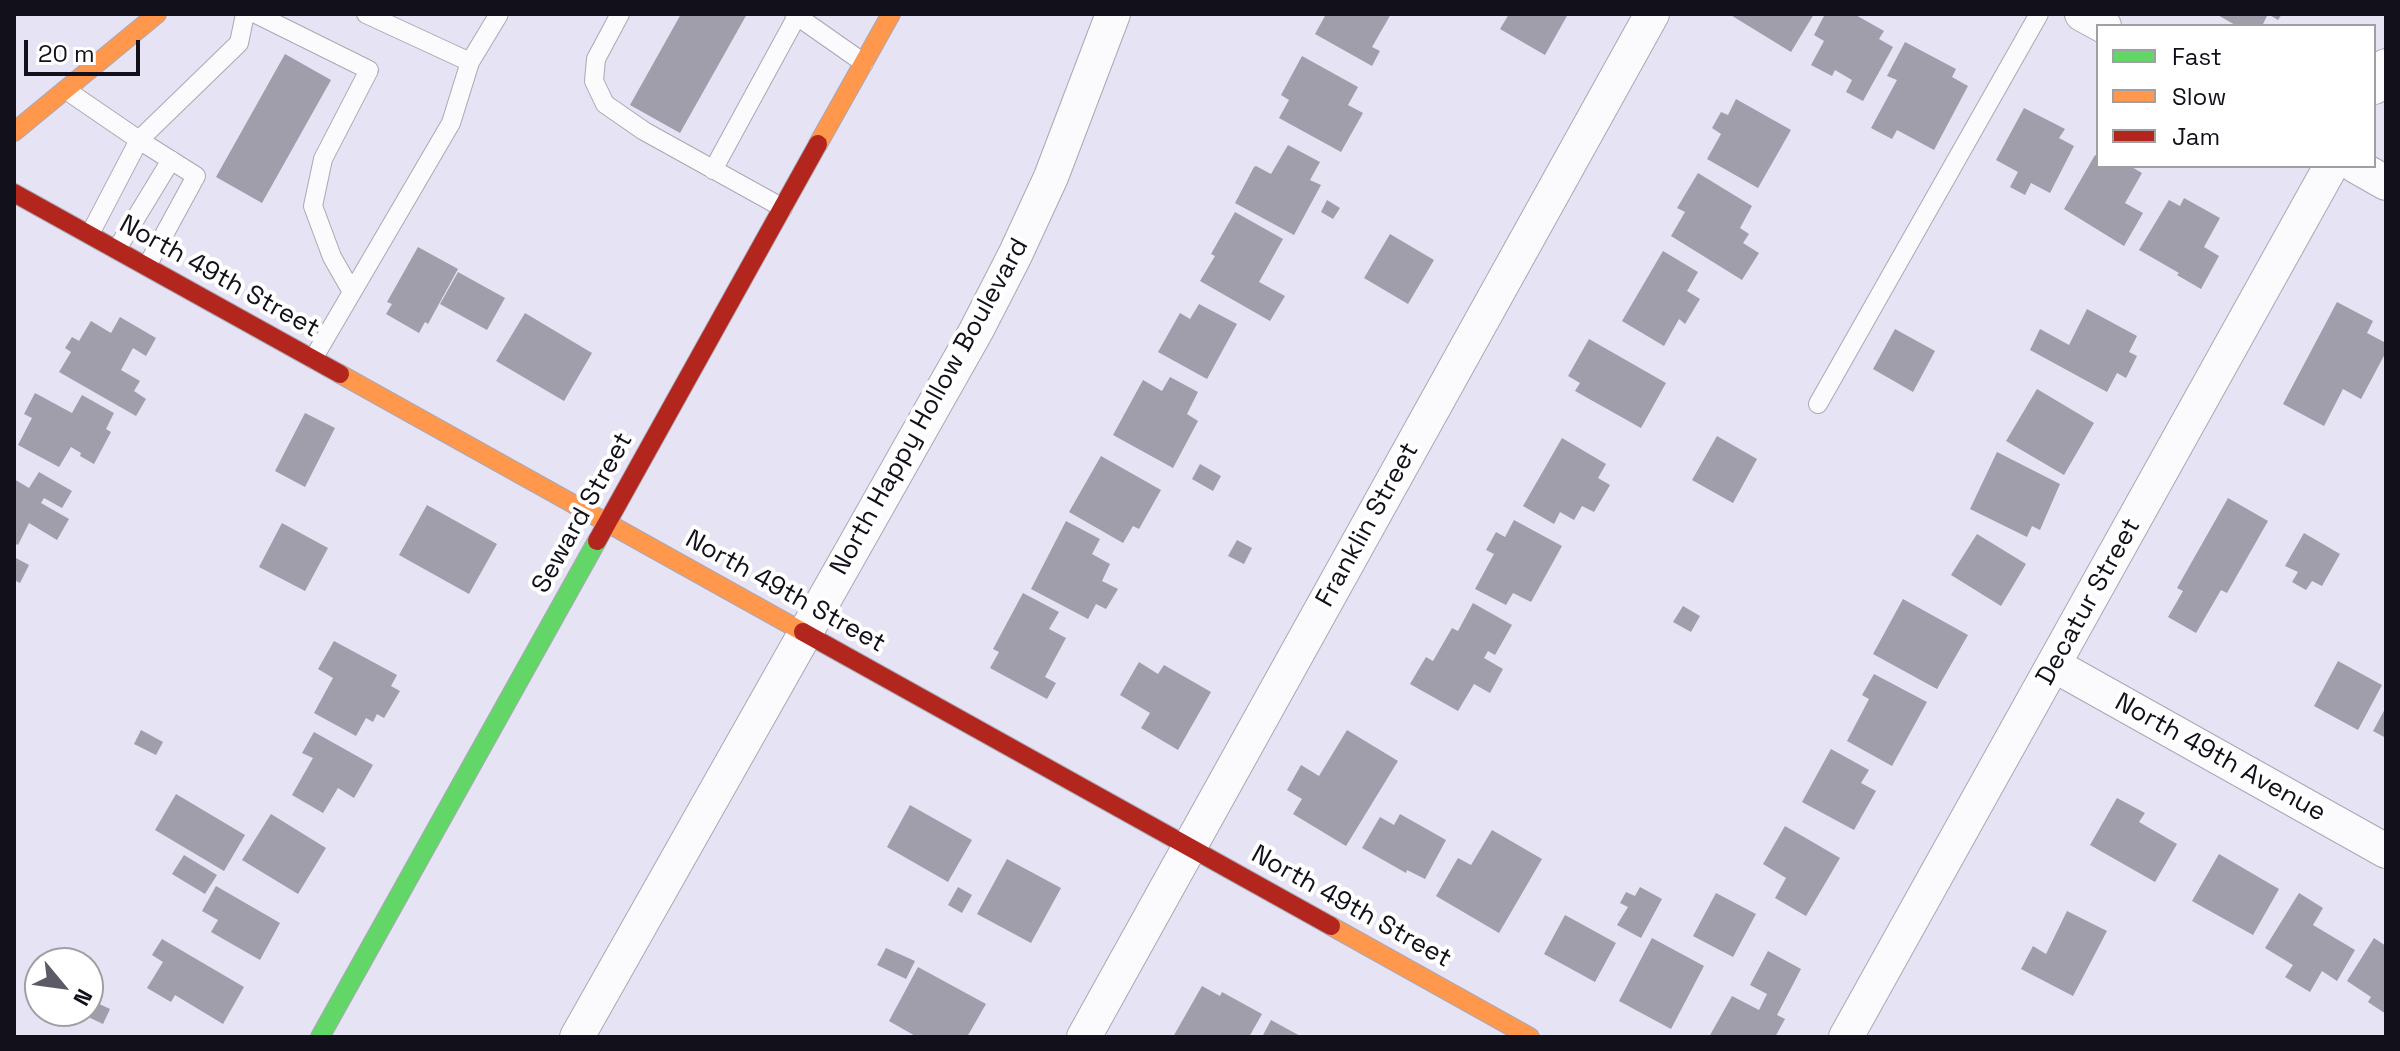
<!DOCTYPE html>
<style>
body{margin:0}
#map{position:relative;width:2400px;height:1051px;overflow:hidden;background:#e5e3f4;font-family:"Space Grotesk",sans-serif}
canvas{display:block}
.frame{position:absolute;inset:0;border:16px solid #12111b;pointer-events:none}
.legend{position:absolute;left:2096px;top:24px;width:280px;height:144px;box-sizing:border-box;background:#fff;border:2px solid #a0a0a4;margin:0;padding:10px 14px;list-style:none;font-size:24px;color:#12111b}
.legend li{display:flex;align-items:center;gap:16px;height:40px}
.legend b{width:40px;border:2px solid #a0a0a4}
.north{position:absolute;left:24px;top:947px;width:80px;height:80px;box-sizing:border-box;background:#fff;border:2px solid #a0a0a4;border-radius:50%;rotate:119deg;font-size:22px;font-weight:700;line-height:32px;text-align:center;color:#12111b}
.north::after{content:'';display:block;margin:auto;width:28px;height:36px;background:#5c5a67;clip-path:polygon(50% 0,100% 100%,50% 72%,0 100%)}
.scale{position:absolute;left:24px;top:40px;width:116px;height:36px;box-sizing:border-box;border:4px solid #12111b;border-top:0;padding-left:10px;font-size:24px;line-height:28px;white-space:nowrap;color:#12111b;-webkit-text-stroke:6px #fff;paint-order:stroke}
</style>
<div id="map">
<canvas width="2400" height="1051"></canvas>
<div class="frame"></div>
<ul class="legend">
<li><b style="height:10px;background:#63d668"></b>Fast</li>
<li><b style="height:10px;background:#ff974d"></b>Slow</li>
<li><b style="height:10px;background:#b3261e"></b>Jam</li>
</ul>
<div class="north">N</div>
<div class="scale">20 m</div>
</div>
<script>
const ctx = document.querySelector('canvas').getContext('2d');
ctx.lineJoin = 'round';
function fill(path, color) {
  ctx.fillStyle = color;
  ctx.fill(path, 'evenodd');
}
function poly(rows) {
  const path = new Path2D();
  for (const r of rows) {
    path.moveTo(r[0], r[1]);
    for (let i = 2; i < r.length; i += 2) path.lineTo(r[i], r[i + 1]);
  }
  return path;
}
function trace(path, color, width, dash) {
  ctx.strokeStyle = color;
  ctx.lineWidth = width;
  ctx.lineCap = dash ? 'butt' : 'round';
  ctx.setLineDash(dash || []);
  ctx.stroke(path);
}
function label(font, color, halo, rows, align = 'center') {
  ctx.font = font + ' "Space Grotesk",sans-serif';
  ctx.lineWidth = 8;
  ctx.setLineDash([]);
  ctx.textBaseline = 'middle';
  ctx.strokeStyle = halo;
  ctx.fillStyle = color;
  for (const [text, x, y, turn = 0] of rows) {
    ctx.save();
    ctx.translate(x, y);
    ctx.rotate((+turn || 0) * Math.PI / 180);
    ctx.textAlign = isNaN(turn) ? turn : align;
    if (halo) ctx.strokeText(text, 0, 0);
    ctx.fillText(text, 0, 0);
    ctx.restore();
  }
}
const building = poly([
 [681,14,747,14,680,133,630,105],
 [1326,14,1391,14,1372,47,1380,51,1372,66,1315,34],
 [1509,14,1568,14,1545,55,1500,29],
 [1729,14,1814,14,1791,52],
 [1825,14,1854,14,1884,31,1879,39,1893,47,1863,101,1846,92,1852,80,1835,70,1832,76,1811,65,1824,41,1814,35],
 [2216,14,2282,14,2278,20,2268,14,2262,26,2237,26],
 [1905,42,1956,69,1952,77,1968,86,1934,150,1897,130,1892,139,1871,128,1897,80,1887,76],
 [285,54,331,80,262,203,216,177],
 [1302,56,1358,87,1348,105,1363,113,1341,152,1279,118,1289,100,1281,95],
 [1736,99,1791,130,1758,188,1707,159,1721,134,1712,128,1721,112,1728,115],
 [2024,108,2065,129,2059,138,2074,146,2050,193,2031,183,2025,195,2010,187,2018,172,1996,160],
 [1288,145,1320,162,1310,180,1321,185,1294,235,1235,203,1254,167,1256,166,1271,174],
 [2095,155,2098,157,2098,166,2130,166,2142,173,2125,203,2143,213,2124,246,2064,209],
 [1698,173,1752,206,1740,228,1749,234,1743,243,1759,253,1742,280,1671,236,1685,212,1677,208],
 [2184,198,2220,218,2204,247,2219,256,2201,289,2177,275,2179,273,2139,250,2169,200,2180,206],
 [1327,200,1340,208,1333,219,1321,212],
 [1235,212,1283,239,1259,282,1285,296,1270,321,1200,281,1215,256,1211,254],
 [1390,234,1434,260,1408,304,1364,278],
 [418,247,458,269,428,324,425,322,419,333,386,314,392,304,387,302],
 [1663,251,1698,272,1687,291,1700,299,1685,324,1679,319,1664,346,1622,321],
 [458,272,505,298,487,330,440,304],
 [2337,302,2373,321,2367,333,2386,343,2386,352,2361,399,2343,389,2324,426,2283,404],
 [1199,304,1237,324,1207,379,1158,352,1180,313,1190,319],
 [2087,309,2137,336,2129,352,2137,356,2126,378,2117,373,2107,392,2030,350,2040,329,2069,345],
 [525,313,592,353,564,401,496,361],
 [120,317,156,338,146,356,133,348,121,370,140,381,134,391,146,399,136,416,59,372,71,352,65,348,72,337,79,341,91,321,111,333],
 [1895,329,1935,351,1913,392,1873,369],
 [1589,339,1666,383,1641,428,1575,391,1580,383,1568,376],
 [1170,377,1198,392,1187,414,1198,421,1173,468,1113,435,1143,380,1162,391],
 [2037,389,2094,423,2064,475,2006,441],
 [35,393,72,413,82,395,114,413,106,429,111,432,94,464,80,456,81,453,71,447,59,467,18,445,32,418,24,414],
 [305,413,335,428,305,487,275,471],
 [1717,436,1757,459,1733,503,1692,480],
 [1562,438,1606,464,1598,478,1610,485,1594,512,1582,506,1574,520,1560,512,1554,524,1523,506],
 [1997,452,2060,484,2040,530,2032,526,2027,537,1970,509],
 [1101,456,1161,490,1139,529,1133,526,1123,543,1069,512],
 [1200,464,1221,476,1213,491,1192,479],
 [39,472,72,491,62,508,44,498,41,503,69,519,57,540,29,523,18,545,14,543,14,479,29,488],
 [2228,498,2268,521,2227,593,2221,590,2196,633,2168,617,2183,591,2177,588],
 [427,505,497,544,469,594,399,555],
 [1514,520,1562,546,1531,602,1513,593,1506,605,1475,589,1494,554,1486,550,1496,532,1505,537],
 [1066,521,1100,539,1092,554,1110,564,1102,581,1118,589,1106,609,1096,604,1088,619,1031,589],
 [282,523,328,548,305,591,259,567],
 [2304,533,2340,554,2322,586,2312,581,2306,590,2292,582,2298,572,2285,566],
 [1977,534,2026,564,2001,606,1951,575],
 [1237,540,1252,548,1244,564,1228,556],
 [14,557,29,565,20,583,14,580],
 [1023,593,1059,612,1049,629,1066,638,1045,677,1056,683,1047,699,990,668,999,652,993,649],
 [1903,599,1968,635,1937,689,1873,654],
 [1473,603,1512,625,1495,655,1488,651,1484,658,1503,669,1490,693,1474,684,1458,711,1410,684,1426,657,1433,661,1452,628,1458,631],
 [1683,606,1700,616,1691,632,1673,622],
 [334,641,397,675,391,686,400,691,384,718,377,714,373,722,366,718,356,736,314,713,333,678,318,669],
 [2338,661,2382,685,2358,730,2314,706],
 [1139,662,1158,674,1164,665,1211,692,1178,750,1141,728,1150,713,1120,695],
 [1874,674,1927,702,1892,766,1847,741,1869,699,1862,695],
 [2386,707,2386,738,2373,731],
 [141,730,163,742,156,755,134,744],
 [1347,730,1398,761,1346,846,1293,814,1302,799,1287,790,1301,765,1319,776],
 [314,732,373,765,354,798,338,788,323,813,292,795,313,758,302,753],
 [1831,749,1869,770,1861,783,1876,791,1854,830,1802,802],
 [176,794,245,835,224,871,155,830],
 [2117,798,2145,813,2139,822,2177,844,2155,882,2090,845],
 [910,805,972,840,948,882,887,847],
 [271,814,326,848,298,894,242,860],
 [1400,814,1446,840,1425,879,1407,870,1406,873,1362,848,1380,817,1394,825],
 [1785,826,1840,858,1806,916,1775,898,1786,878,1763,864],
 [1492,830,1542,859,1499,933,1436,896,1458,858,1471,865],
 [2219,854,2279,889,2253,935,2192,901],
 [184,855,217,875,205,894,172,874],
 [1007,859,1061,888,1031,943,977,914],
 [216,886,280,923,260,960,211,932,218,920,202,911],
 [958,887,972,895,962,913,948,905],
 [1640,887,1662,899,1641,938,1617,925,1628,907,1620,903,1626,892,1635,896],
 [1716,893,1756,914,1733,957,1693,936],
 [2299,893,2323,908,2313,925,2355,950,2337,981,2322,971,2310,992,2285,977,2293,965,2265,948],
 [2067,911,2107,931,2073,996,2021,969,2033,946,2046,954],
 [1565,915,1616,943,1595,982,1544,954],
 [1652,938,1704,966,1671,1029,1619,1001],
 [2374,938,2386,946,2386,1014,2368,1002,2371,997,2347,981],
 [162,939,244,987,223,1024,175,995,171,1002,147,988,163,962,152,955],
 [886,948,915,961,906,979,877,965],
 [1768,951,1801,969,1777,1015,1785,1019,1775,1037,1709,1037,1732,996,1759,1010,1767,994,1750,985],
 [918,967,986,1004,967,1037,917,1037,889,1021],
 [1202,986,1220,996,1222,992,1262,1014,1249,1037,1173,1037],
 [93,1001,110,1009,103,1024,86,1016],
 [1271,1020,1302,1037,1262,1037]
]);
const lane = poly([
 [256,14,369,70,323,159,313,206,332,257,352,292],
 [366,14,470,62,499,14],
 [620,14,596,59,594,81,605,104,644,131,783,208],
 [794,14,864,63],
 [66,90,139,140,239,43,245,14],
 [713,170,797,16],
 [90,234,139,140,196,176,147,266],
 [117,249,171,160],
 [313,359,451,123,470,62],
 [1818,404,2039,14]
]);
const street = poly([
 [2082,14,2104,26],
 [2374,87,2386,66],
 [2356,166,2386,183],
 [2054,665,2386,851],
 [577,1037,976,331,1015,255,1051,177,1113,14],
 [1084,1037,1652,14],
 [1846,1037,2331,166]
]);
const fast = poly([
 [320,1037,597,541]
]);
const slow = poly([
 [14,132,157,14],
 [818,144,891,14],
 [340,374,803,632],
 [1331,926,1530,1037]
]);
const jam = poly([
 [14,193,340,374],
 [597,541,818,144],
 [803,632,1331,926]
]);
const streetNames = [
 ["North 49th Street",219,277,29],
 ["North Happy Hollow Boulevard",930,407,-61],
 ["Seward Street",583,513,-61],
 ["Franklin Street",1368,525,-61],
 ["North 49th Street",785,592,29],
 ["Decatur Street",2089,602,-61],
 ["North 49th Avenue",2220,758,29],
 ["North 49th Street",1351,907,29]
];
fill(building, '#a09eab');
trace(lane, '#aaa8b5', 20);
trace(street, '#aaa8b5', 36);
trace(fast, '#aaa8b5', 20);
trace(slow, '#aaa8b5', 20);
trace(jam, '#aaa8b5', 20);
trace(lane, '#fbfbfd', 18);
trace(street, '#fbfbfd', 34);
trace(fast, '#63d668', 18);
trace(slow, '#ff974d', 18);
trace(jam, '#b3261e', 18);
label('26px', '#12111b', '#fff', streetNames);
</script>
